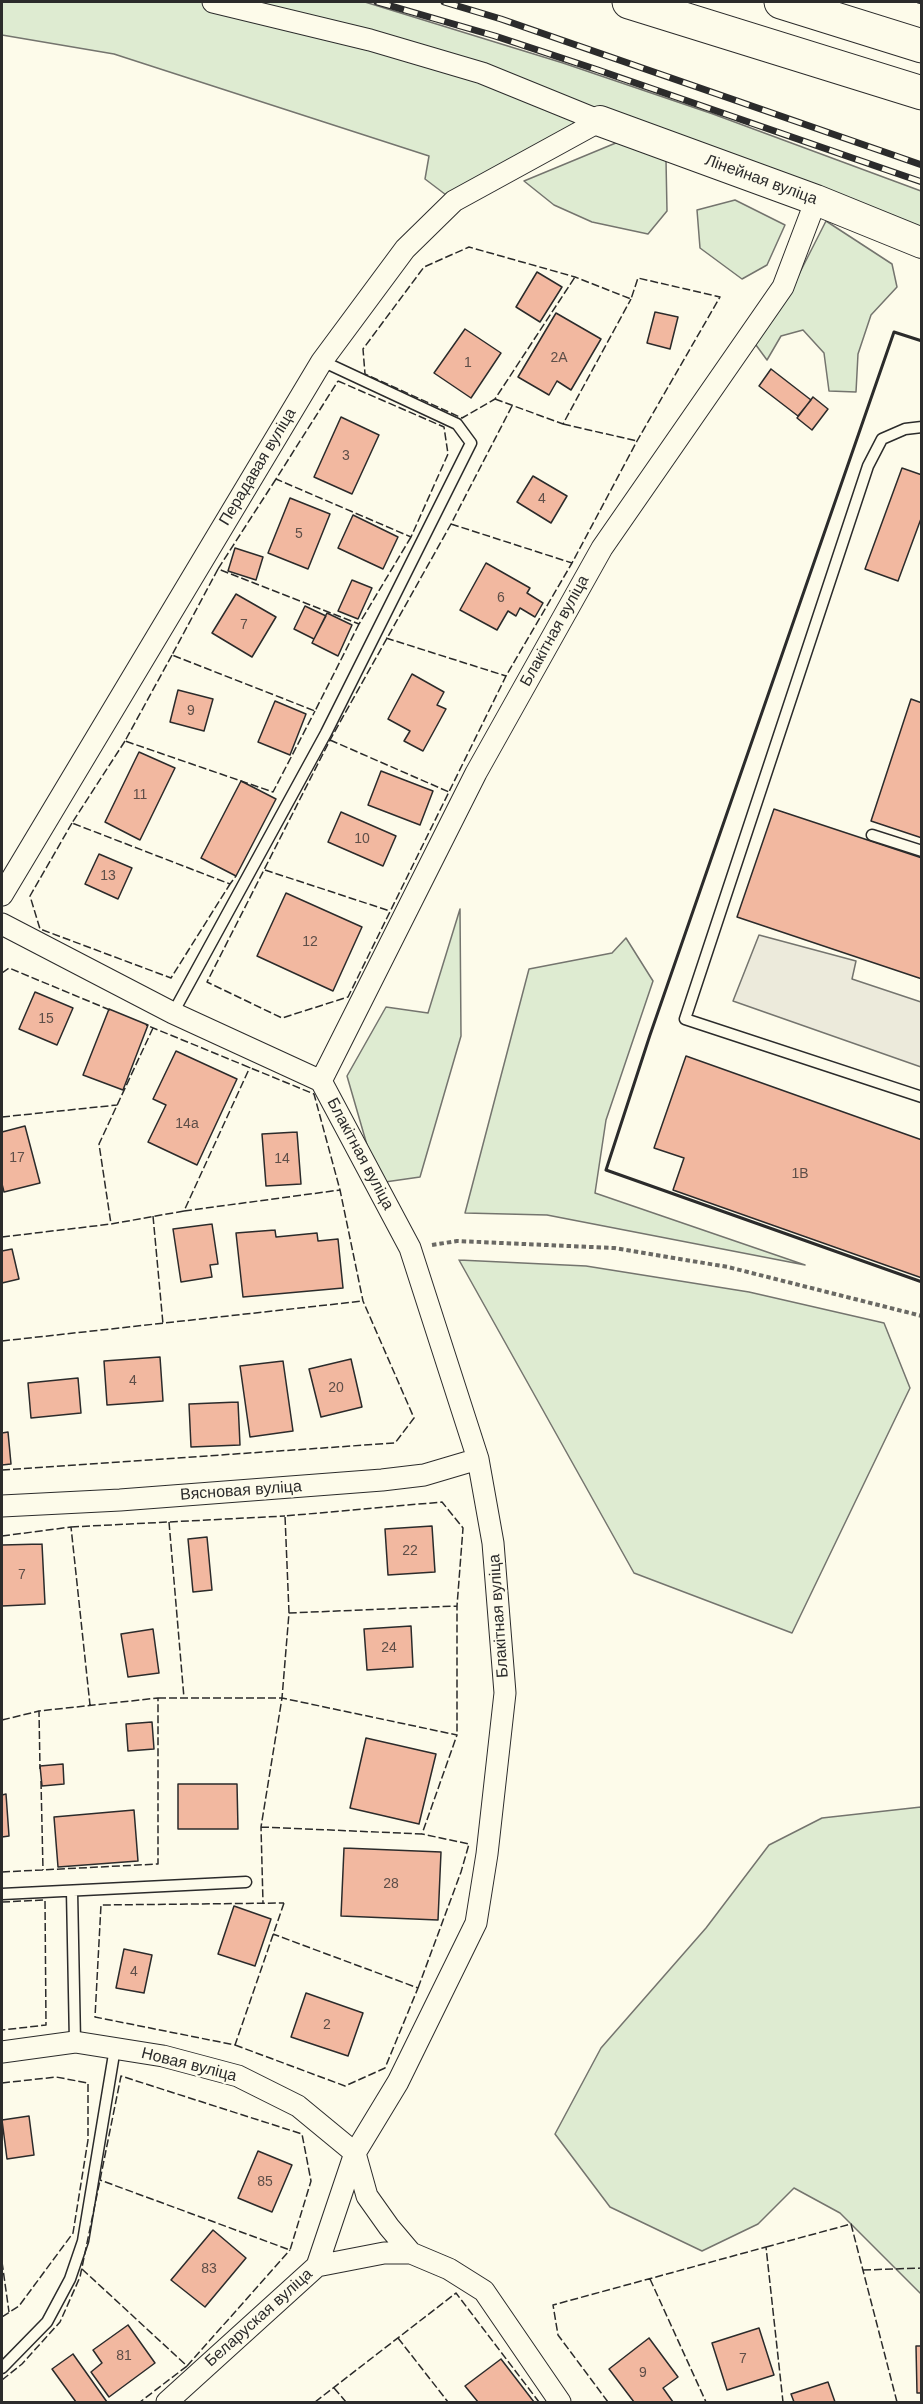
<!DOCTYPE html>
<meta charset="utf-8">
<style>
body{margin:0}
#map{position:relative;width:923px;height:2404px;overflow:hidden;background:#fdfbea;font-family:Helvetica,sans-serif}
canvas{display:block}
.frame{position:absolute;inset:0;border:3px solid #2b2b2b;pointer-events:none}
</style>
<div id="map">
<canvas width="923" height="2404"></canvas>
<div class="frame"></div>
</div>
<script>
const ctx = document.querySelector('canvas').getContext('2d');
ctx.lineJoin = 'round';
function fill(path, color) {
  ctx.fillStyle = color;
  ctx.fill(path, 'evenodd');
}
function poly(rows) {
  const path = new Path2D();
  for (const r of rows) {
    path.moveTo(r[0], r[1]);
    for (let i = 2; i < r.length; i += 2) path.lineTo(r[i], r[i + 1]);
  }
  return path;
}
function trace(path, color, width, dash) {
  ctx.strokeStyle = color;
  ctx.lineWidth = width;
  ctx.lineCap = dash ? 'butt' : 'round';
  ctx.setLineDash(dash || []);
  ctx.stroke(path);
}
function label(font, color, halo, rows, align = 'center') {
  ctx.font = font + ' Helvetica,sans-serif';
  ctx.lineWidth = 4.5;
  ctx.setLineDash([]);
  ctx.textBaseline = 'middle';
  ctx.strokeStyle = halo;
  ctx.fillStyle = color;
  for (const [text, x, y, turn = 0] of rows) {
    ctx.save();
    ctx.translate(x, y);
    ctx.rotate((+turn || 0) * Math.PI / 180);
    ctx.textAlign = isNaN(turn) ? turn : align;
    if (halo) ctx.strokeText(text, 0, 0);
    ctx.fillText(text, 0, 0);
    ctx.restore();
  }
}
const green = poly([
 [2,2,365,2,563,63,713,114,921,191,921,243,600,121,454,201,425,179,429,156,114,54,2,35,2,2],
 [623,140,666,160,667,211,648,234,592,222,554,205,524,181,623,140],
 [735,200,785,225,767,265,742,279,700,248,697,210,735,200],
 [826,221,892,264,897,287,871,315,858,354,856,392,829,391,824,353,803,330,781,336,767,360,753,341,792,288,826,221],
 [460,909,461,1036,420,1177,378,1183,347,1076,386,1007,428,1013,460,909],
 [626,938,653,981,606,1120,595,1193,805,1265,547,1215,465,1213,529,969,612,953,626,938],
 [459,1260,586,1266,749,1292,884,1323,910,1388,792,1633,634,1573,459,1260],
 [921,1807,921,2294,840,2213,794,2188,758,2224,702,2251,610,2207,555,2134,601,2048,706,1928,769,1845,822,1818,921,1807]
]);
const parking = poly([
 [759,935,856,961,852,979,921,1002,921,1067,733,1001,759,935]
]);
const building = poly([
 [537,272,562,287,540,322,516,307,537,272],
 [655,312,678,317,670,349,647,343,655,312],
 [556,313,601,339,571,390,557,381,549,395,518,377,556,313],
 [465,329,501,353,471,398,434,373,465,329],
 [771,369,811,400,798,416,759,386,771,369],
 [813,397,828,409,812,430,797,418,813,397],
 [341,417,379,435,352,494,314,477,341,417],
 [902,468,922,475,922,516,898,581,865,569,902,468],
 [533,476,567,496,551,523,517,502,533,476],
 [290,498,330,514,308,569,268,553,290,498],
 [353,515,398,537,383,569,338,548,353,515],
 [235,548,263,557,256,580,228,571,235,548],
 [486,563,530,588,527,593,543,603,535,617,520,608,516,616,508,611,497,630,460,610,486,563],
 [352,580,372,588,358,619,338,611,352,580],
 [236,594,276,617,252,657,212,633,236,594],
 [305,606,326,616,314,639,294,629,305,606],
 [327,613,352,625,338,656,312,643,327,613],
 [412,674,444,692,437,705,446,709,423,751,404,741,410,731,388,719,412,674],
 [178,690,213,699,204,731,170,722,178,690],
 [911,699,922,703,922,838,871,821,911,699],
 [275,701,306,714,290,755,258,742,275,701],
 [139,752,175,768,140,840,105,822,139,752],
 [381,771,433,791,420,825,368,805,381,771],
 [241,781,276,799,236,876,201,858,241,781],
 [774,809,922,858,922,979,737,917,774,809],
 [341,812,396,836,383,866,328,842,341,812],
 [99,854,132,868,118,899,85,884,99,854],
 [286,893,362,927,333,991,257,956,286,893],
 [35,992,73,1008,57,1045,19,1029,35,992],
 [109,1009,148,1025,123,1090,83,1075,109,1009],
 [176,1051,237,1079,197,1165,148,1142,166,1105,153,1099,176,1051],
 [686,1056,922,1140,922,1278,673,1190,684,1158,654,1148,686,1056],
 [25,1126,40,1183,4,1192,2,1184,2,1132,25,1126],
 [297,1132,301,1184,266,1186,262,1134,297,1132],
 [212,1224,218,1264,210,1265,212,1277,181,1282,173,1229,212,1224],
 [275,1230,276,1237,317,1233,318,1241,338,1239,343,1288,243,1297,236,1233,275,1230],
 [12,1249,19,1279,2,1283,2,1251,12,1249],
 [160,1357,163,1401,107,1405,104,1361,160,1357],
 [351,1359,362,1407,321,1417,309,1369,351,1359],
 [283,1361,293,1431,250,1437,240,1366,283,1361],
 [78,1378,81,1413,31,1418,28,1383,78,1378],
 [238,1402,240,1445,191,1447,189,1404,238,1402],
 [8,1432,11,1464,2,1465,2,1433,8,1432],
 [432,1526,435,1572,388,1575,385,1529,432,1526],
 [207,1537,212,1590,193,1592,188,1539,207,1537],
 [42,1544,45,1604,2,1606,2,1545,42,1544],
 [411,1626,413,1667,367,1670,364,1629,411,1626],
 [153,1629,159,1673,128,1677,121,1634,153,1629],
 [152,1722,154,1749,128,1751,126,1724,152,1722],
 [366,1738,436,1754,419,1824,350,1808,366,1738],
 [63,1764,64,1784,42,1786,40,1766,63,1764],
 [178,1784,237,1784,238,1829,178,1829,178,1784],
 [6,1794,9,1836,2,1837,2,1795,6,1794],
 [134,1810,138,1861,58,1867,54,1817,134,1810],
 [344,1848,441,1852,438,1920,341,1916,344,1848],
 [234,1906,271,1919,255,1966,218,1954,234,1906],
 [124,1949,152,1955,144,1993,116,1988,124,1949],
 [306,1993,363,2013,348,2056,291,2037,306,1993],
 [29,2116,34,2155,7,2159,2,2120,29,2116],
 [258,2151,292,2165,272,2212,238,2198,258,2151],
 [213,2230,246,2258,205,2307,171,2280,213,2230],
 [128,2325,155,2363,109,2397,91,2372,102,2363,93,2350,128,2325],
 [759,2328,774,2375,727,2390,712,2343,759,2328],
 [649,2338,678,2377,663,2388,673,2402,634,2402,609,2369,649,2338],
 [916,2346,922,2346,922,2393,917,2393,916,2346],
 [73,2354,107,2402,76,2402,52,2369,73,2354],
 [501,2359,534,2402,478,2402,465,2386,501,2359],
 [828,2382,835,2402,794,2402,791,2394,828,2382]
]);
const path = poly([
 [432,1245,457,1241,614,1248,728,1267,922,1316]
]);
const lane = poly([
 [922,427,905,429,882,439,868,466,685,1019,922,1097],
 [872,835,922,851],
 [173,1013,326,733,471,443,457,424,322,361],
 [72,1891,75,2042],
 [2,1894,246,1882],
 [2,2368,47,2322,70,2279,83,2241,115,2048]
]);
const street = poly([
 [213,2,370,40,482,73,600,121],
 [2,895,322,361,405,249,454,201,600,121],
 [2,924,173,1013,321,1081,410,1248,478,1459,493,1543,505,1693,487,1854,476,1923,398,2082,355,2153,317,2266,167,2402],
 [321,1081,476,773,602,548,783,287,816,200],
 [2,1506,120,1500,382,1480,424,1475,478,1459],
 [2,2052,75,2042,163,2056,238,2076,298,2106,355,2153],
 [355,2153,367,2196,389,2227,411,2253],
 [317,2266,384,2253,411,2253,449,2269,484,2291,560,2402]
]);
const secondary = poly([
 [600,121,816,200,922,243]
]);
const highway = poly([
 [629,2,922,93],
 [781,2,922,46]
]);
const rail = poly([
 [377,2,495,36,598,70,922,182],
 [444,2,501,19,922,165]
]);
const fence = poly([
 [338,381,444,427,448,454,411,537,276,479,338,381],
 [495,399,563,424,631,299],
 [512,406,451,524,330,740,207,982,282,1018,348,997,506,676,572,563,637,441,720,297,638,278,631,299,575,277,469,247,424,267,363,349,365,374,462,418,495,399,575,277],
 [563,424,637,441],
 [276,479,218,569,359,624,411,537],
 [451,524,572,563],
 [218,569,172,655,315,711,359,624],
 [386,638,506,676],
 [172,655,125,741,273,792,315,711],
 [330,740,449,792],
 [125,741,72,823,230,884,236,876],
 [72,823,30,896,40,929,171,978,230,884],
 [265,870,390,911],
 [2,973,9,968,110,1010],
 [153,1028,99,1144,111,1224,184,1211,250,1067],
 [2,1117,117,1105],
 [184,1211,340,1190],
 [153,1216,163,1324],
 [2,1237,111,1224],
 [2,1341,363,1301],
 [2,1470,395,1443,414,1418,363,1301,340,1190,314,1094,146,1025],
 [169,1522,184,1698],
 [71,1527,285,1516],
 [2,1536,71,1527,90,1705],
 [289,1613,285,1516,442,1502,463,1528,457,1606],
 [158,1698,282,1698,289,1613,457,1606,457,1735],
 [2,1720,39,1711],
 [41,1781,43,1870],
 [261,1827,422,1834,457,1735,282,1698,261,1827,263,1903],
 [2,1872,158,1864,158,1698,39,1711,40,1769],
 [2,1902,45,1900,46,2025,2,2030],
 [284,1903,235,2045,95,2017,101,1905,284,1903],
 [418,1988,461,1872,469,1844,422,1834],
 [235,2045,345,2086,385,2068,418,1988,273,1934],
 [2,2083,56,2077,88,2083,88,2140,73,2233,19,2306,2,2317],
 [766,2247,851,2224,897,2402],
 [2,2262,9,2312],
 [82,2269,187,2366,140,2402],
 [863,2270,922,2268],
 [650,2279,706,2402],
 [398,2338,448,2402],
 [187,2366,290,2250],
 [2,2380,22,2364,60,2322,80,2277,100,2180,121,2076,302,2134,311,2181,290,2250,100,2180],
 [334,2388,346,2402],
 [315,2402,456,2293,539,2402],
 [608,2402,558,2335,553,2305,766,2247,783,2402]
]);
const wall = poly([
 [918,2,922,3],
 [922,341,894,332,650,1035,606,1170,922,1282]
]);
const numberNames = [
 ["2А",559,358],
 ["1",468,363],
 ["3",346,456],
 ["4",542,499],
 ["5",299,534],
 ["6",501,598],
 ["7",244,625],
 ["9",191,711],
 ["11",140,795],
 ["10",362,839],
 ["13",108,876],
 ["12",310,942],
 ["15",46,1019],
 ["14а",187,1124],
 ["17",17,1158],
 ["14",282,1159],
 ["1В",800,1174],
 ["4",133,1381],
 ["20",336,1388],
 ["22",410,1551],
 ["7",22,1575],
 ["24",389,1648],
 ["28",391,1884],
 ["4",134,1972],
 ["2",327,2025],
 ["85",265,2182],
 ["83",209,2269],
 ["81",124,2356],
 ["7",743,2359],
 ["9",643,2373]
];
const streetNames = [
 ["Лінейная вуліца",761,180,20],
 ["Перадавая вуліца",258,467,-59],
 ["Блакітная вуліца",555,631,-61],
 ["Блакітная вуліца",360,1154,62],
 ["Вясновая вуліца",241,1491,-4],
 ["Блакітная вуліца",499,1616,-94],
 ["Новая вуліца",189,2065,14],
 ["Беларуская вуліца",259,2318,-42]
];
fill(green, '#deebd1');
trace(green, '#74746e', 1.5);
fill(parking, '#eceadb');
trace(parking, '#74746e', 1.5);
fill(building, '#f2b8a0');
trace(building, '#2b2b2b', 1.5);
trace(lane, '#2b2b2b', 13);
trace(street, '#2b2b2b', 23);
trace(secondary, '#2b2b2b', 32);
trace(highway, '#2b2b2b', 35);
trace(path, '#6a6964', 4, [4.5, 3]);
trace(lane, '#fdfbea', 10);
trace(street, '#fdfbea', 21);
trace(secondary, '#fdfbea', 30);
trace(highway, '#fdfbea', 33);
trace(rail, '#2b2b2b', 7);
trace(rail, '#fdfbea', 4.5, [14]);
trace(fence, '#2b2b2b', 1.5, [8, 3]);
trace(wall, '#2b2b2b', 3);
label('14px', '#5d4e48', null, numberNames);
label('16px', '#2b2b2b', '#fdfbea', streetNames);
</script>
